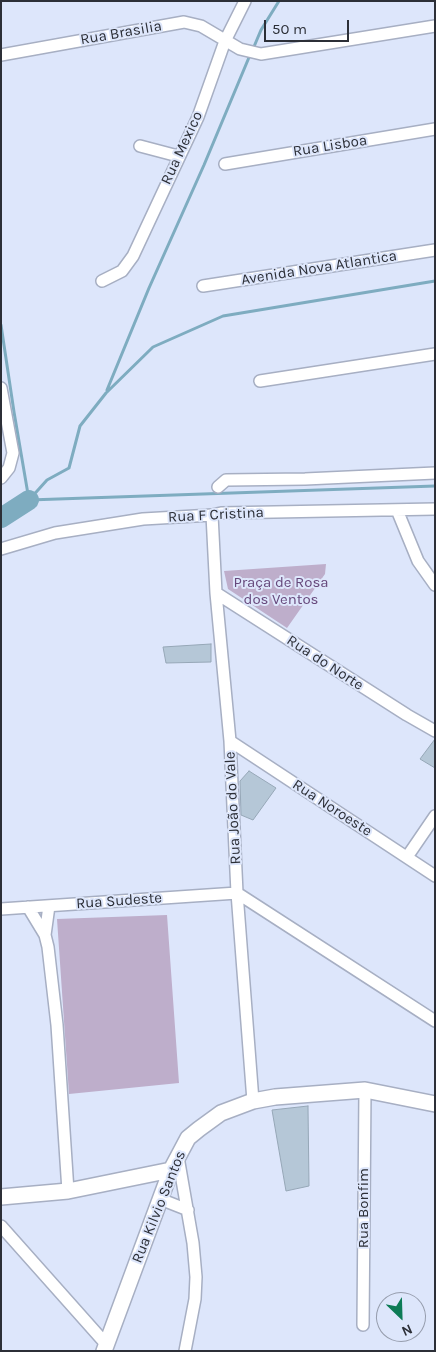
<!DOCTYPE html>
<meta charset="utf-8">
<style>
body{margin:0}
#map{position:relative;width:436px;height:1352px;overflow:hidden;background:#dde6fb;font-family:Karla,sans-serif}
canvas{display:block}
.frame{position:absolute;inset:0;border:2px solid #2c2f37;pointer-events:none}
.north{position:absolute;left:376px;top:1292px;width:50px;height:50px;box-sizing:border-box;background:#dde6fb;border:1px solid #969dad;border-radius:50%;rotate:156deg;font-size:14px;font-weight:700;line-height:20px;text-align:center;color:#2c2f37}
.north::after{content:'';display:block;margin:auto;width:18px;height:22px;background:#0d7b56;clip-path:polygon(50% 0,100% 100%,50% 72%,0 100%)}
.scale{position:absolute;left:264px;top:20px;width:85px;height:22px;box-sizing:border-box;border:2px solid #2c2f37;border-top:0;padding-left:6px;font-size:15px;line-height:18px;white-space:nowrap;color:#2c2f37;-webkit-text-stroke:4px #dde6fb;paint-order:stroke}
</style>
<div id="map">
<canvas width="436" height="1352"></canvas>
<div class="frame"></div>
<div class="north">N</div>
<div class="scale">50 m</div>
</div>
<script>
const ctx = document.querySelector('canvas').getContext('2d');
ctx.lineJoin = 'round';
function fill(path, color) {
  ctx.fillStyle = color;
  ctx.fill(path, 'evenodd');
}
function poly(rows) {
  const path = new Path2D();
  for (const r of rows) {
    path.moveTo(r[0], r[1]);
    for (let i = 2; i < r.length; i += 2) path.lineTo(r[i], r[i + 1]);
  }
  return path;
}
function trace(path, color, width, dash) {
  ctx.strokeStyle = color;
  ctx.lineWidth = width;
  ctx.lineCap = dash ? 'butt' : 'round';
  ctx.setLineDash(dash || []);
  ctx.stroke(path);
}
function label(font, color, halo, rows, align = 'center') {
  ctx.font = font + ' Karla,sans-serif';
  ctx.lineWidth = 4;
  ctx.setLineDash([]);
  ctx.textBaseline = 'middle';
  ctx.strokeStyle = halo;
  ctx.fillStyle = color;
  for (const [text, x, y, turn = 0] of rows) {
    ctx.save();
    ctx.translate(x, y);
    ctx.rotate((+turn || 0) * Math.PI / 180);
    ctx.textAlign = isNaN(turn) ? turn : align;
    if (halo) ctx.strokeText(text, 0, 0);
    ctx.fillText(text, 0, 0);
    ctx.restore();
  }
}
const green = poly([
 [326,564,325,574,287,628,228,589,224,571],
 [167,915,179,1083,69,1094,57,919]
]);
const stream = poly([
 [253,49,261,30,279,1],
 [1,325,14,412,29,500],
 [107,390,149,288,204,165,250,55],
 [29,500,47,480,69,468,80,426,106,393,153,347,223,316,435,281],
 [29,500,435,486]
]);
const river = poly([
 [1,518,29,500]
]);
const building = poly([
 [211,644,211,662,166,663,163,647,211,644],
 [435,739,435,768,420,759,435,739],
 [249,771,276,788,253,820,241,815,240,781,249,771],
 [308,1106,309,1186,286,1191,272,1110,308,1106]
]);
const street = poly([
 [1,55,184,22,201,26,240,49,261,54,435,26],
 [140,146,178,156],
 [225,164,435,129],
 [102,281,122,271,133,256,198,117,225,41,245,1],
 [203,286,435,250],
 [260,381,435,354],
 [1,388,13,453,9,468,1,478],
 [218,487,226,480,305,479,435,473],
 [397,510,418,561,435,585],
 [212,515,216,593,230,741,237,893,253,1101],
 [1,549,55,533,143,519,212,515,221,513,435,509],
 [216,593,407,715,435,731],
 [230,741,435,876],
 [407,857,435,816],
 [28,907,45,935,48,947,57,1025,68,1191],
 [1,909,237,893,435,1021],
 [45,935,49,906],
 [178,1157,193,1243,196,1277,195,1299,185,1351],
 [160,1199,188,1210],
 [1,1226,106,1344],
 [363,1325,365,1090]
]);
const secondary = poly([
 [1,1197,68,1191,171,1170],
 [104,1351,171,1170,188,1138,199,1129,221,1113,253,1101,275,1097,365,1090,435,1104]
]);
const streetNames = [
 ["Rua Brasilia",121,33,-10],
 ["Rua Lisboa",330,146,-9],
 ["Rua Mexico",182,148,-65],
 ["Avenida Nova Atlantica",319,268,-9],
 ["Rua F Cristina",216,515,-3],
 ["Rua do Norte",325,663,33],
 ["Rua João do Vale",233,808,-93],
 ["Rua Noroeste",332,808,33],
 ["Rua Sudeste",119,901,-4],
 ["Rua Kilvio Santos",159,1207,-68],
 ["Rua Bonfim",364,1208,-90]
];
const parkNames = [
 ["Praça de Rosa",281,583],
 ["dos Ventos",281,600]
];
fill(green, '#beaecb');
trace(stream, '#7eacc0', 3);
trace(river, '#7eacc0', 20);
fill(building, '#b5c7d7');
trace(building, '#96a7b7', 1);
trace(street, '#a7afc3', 14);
trace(secondary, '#a7afc3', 18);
trace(street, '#fff', 11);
trace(secondary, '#fff', 15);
label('15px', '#2c2f37', '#dde6fb', streetNames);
label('15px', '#66487b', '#dde6fb', parkNames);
</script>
